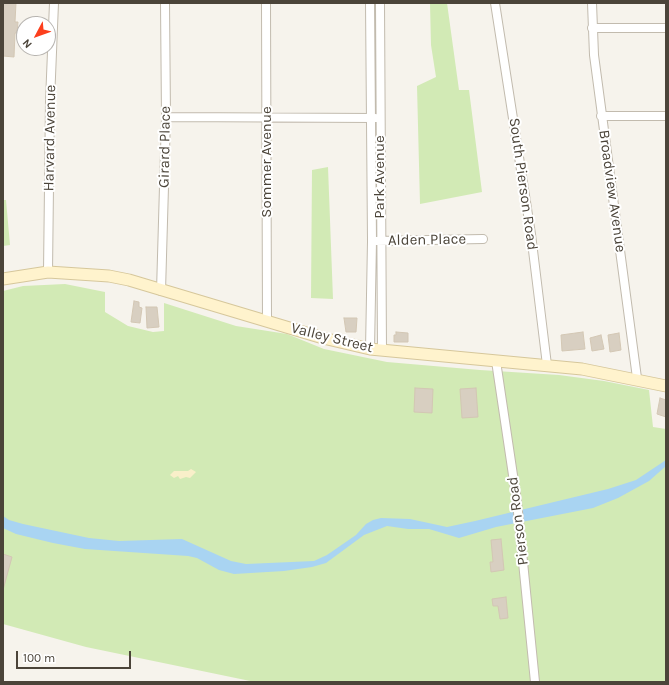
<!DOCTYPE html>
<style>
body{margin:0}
#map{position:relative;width:669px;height:685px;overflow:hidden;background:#f6f3ec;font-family:Karla,sans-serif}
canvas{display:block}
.frame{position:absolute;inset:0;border:4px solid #4b4439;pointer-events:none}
.north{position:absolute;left:16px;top:16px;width:40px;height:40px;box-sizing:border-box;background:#fff;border:1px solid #b7b4b0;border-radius:50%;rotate:229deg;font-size:11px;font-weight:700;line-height:16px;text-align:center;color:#4b4439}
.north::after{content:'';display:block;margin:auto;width:14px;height:18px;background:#fc3f1d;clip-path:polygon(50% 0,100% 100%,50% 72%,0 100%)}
.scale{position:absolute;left:16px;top:651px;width:115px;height:18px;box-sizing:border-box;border:2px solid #4b4439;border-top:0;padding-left:5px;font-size:12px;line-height:14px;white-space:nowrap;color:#4b4439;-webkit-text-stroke:3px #fff;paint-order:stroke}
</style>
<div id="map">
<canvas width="669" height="685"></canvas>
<div class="frame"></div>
<div class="north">N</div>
<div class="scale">100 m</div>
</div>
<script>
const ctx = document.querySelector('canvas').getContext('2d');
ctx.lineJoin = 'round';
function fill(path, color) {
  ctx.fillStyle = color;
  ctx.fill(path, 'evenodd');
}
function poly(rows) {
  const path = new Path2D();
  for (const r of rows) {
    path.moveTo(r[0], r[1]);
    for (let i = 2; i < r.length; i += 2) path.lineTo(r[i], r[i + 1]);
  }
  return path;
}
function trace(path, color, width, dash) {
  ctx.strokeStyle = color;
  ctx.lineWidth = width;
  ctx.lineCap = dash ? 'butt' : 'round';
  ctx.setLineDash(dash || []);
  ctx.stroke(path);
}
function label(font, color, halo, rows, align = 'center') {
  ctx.font = font + ' Karla,sans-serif';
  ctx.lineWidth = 4;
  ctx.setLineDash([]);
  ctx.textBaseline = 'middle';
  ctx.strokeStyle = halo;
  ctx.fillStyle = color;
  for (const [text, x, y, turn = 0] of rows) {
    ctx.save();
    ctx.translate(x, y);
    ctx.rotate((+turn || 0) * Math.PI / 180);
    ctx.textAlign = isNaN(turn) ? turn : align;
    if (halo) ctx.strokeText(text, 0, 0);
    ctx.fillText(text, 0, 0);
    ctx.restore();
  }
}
const green = poly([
 [430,3,447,3,459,90,469,90,482,192,420,204,417,86,436,77,431,45],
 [328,167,333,299,311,298,312,170],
 [3,200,6,200,10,245,3,246],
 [65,284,105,292,105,312,128,326,153,332,164,331,164,303,236,326,287,334,324,349,387,362,480,370,559,375,604,381,649,390,653,427,666,429,666,682,255,682,86,647,3,624,3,291,23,286]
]);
const sand = poly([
 [191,469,196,472,190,478,186,477,180,479,178,476,174,478,170,475,174,471,188,471]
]);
const water = poly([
 [666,460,666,466,649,481,618,498,593,508,496,527,459,538,429,529,408,529,387,526,364,535,326,563,312,567,284,571,234,574,219,570,197,558,188,556,85,549,53,543,16,534,3,528,3,516,9,520,23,524,89,538,119,541,182,539,231,561,246,564,314,561,327,555,356,535,366,524,373,520,381,518,410,519,447,527,475,521,608,489,636,480]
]);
const building = poly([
 [3,3,16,3,15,22,18,22,17,33,15,33,14,57,3,56,3,3],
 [134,301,139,302,139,307,142,308,140,323,131,322,134,301],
 [146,307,157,307,159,327,147,328,146,307],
 [344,318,357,318,356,332,346,332,344,318],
 [396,332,408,333,408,342,394,342,394,335,396,335,396,332],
 [583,332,585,349,562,351,561,335,583,332],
 [619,333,621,350,610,352,608,335,619,333],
 [601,335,604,349,592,351,590,338,601,335],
 [415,388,433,389,432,413,414,412,415,388],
 [476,388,478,417,462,418,460,389,476,388],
 [660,398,666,400,666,417,657,414,660,398],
 [501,539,504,570,491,572,490,562,493,562,491,540,501,539],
 [3,554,12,557,3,590,3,554],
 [506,597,508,618,500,619,498,606,493,606,492,599,506,597]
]);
const minor = poly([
 [266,3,267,322],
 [370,3,372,241,370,349],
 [380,3,382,351],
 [495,3,531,234,547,365],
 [592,3,594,55,637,378],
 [592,28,666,28],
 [601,116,666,116],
 [166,117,375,118],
 [376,241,483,239],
 [48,272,50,101,54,3],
 [161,291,166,117,165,3],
 [496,361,517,502,535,682]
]);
const secondary = poly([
 [3,279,48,272,109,276,129,280,323,338,370,349,582,369,666,386]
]);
const streetNames = [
 ["Harvard Avenue",50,138,-89],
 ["Girard Place",165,147,-89],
 ["Sommer Avenue",267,162,-90],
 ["Park Avenue",380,177,-90],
 ["South Pierson Road",523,184,82],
 ["Broadview Avenue",612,191,82],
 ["Alden Place",427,240,-1],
 ["Valley Street",332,338,14],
 ["Pierson Road",518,521,-97]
];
fill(green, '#d2eab5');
fill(sand, '#f9efc9');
fill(water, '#a9d4f2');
fill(building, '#d8cfc1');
trace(building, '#d3c7b4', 1);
trace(minor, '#c2bbae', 10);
trace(secondary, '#d6c79b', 13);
trace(minor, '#fff', 8);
trace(secondary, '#fff3cd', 11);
label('15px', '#4b4439', '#fff', streetNames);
</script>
